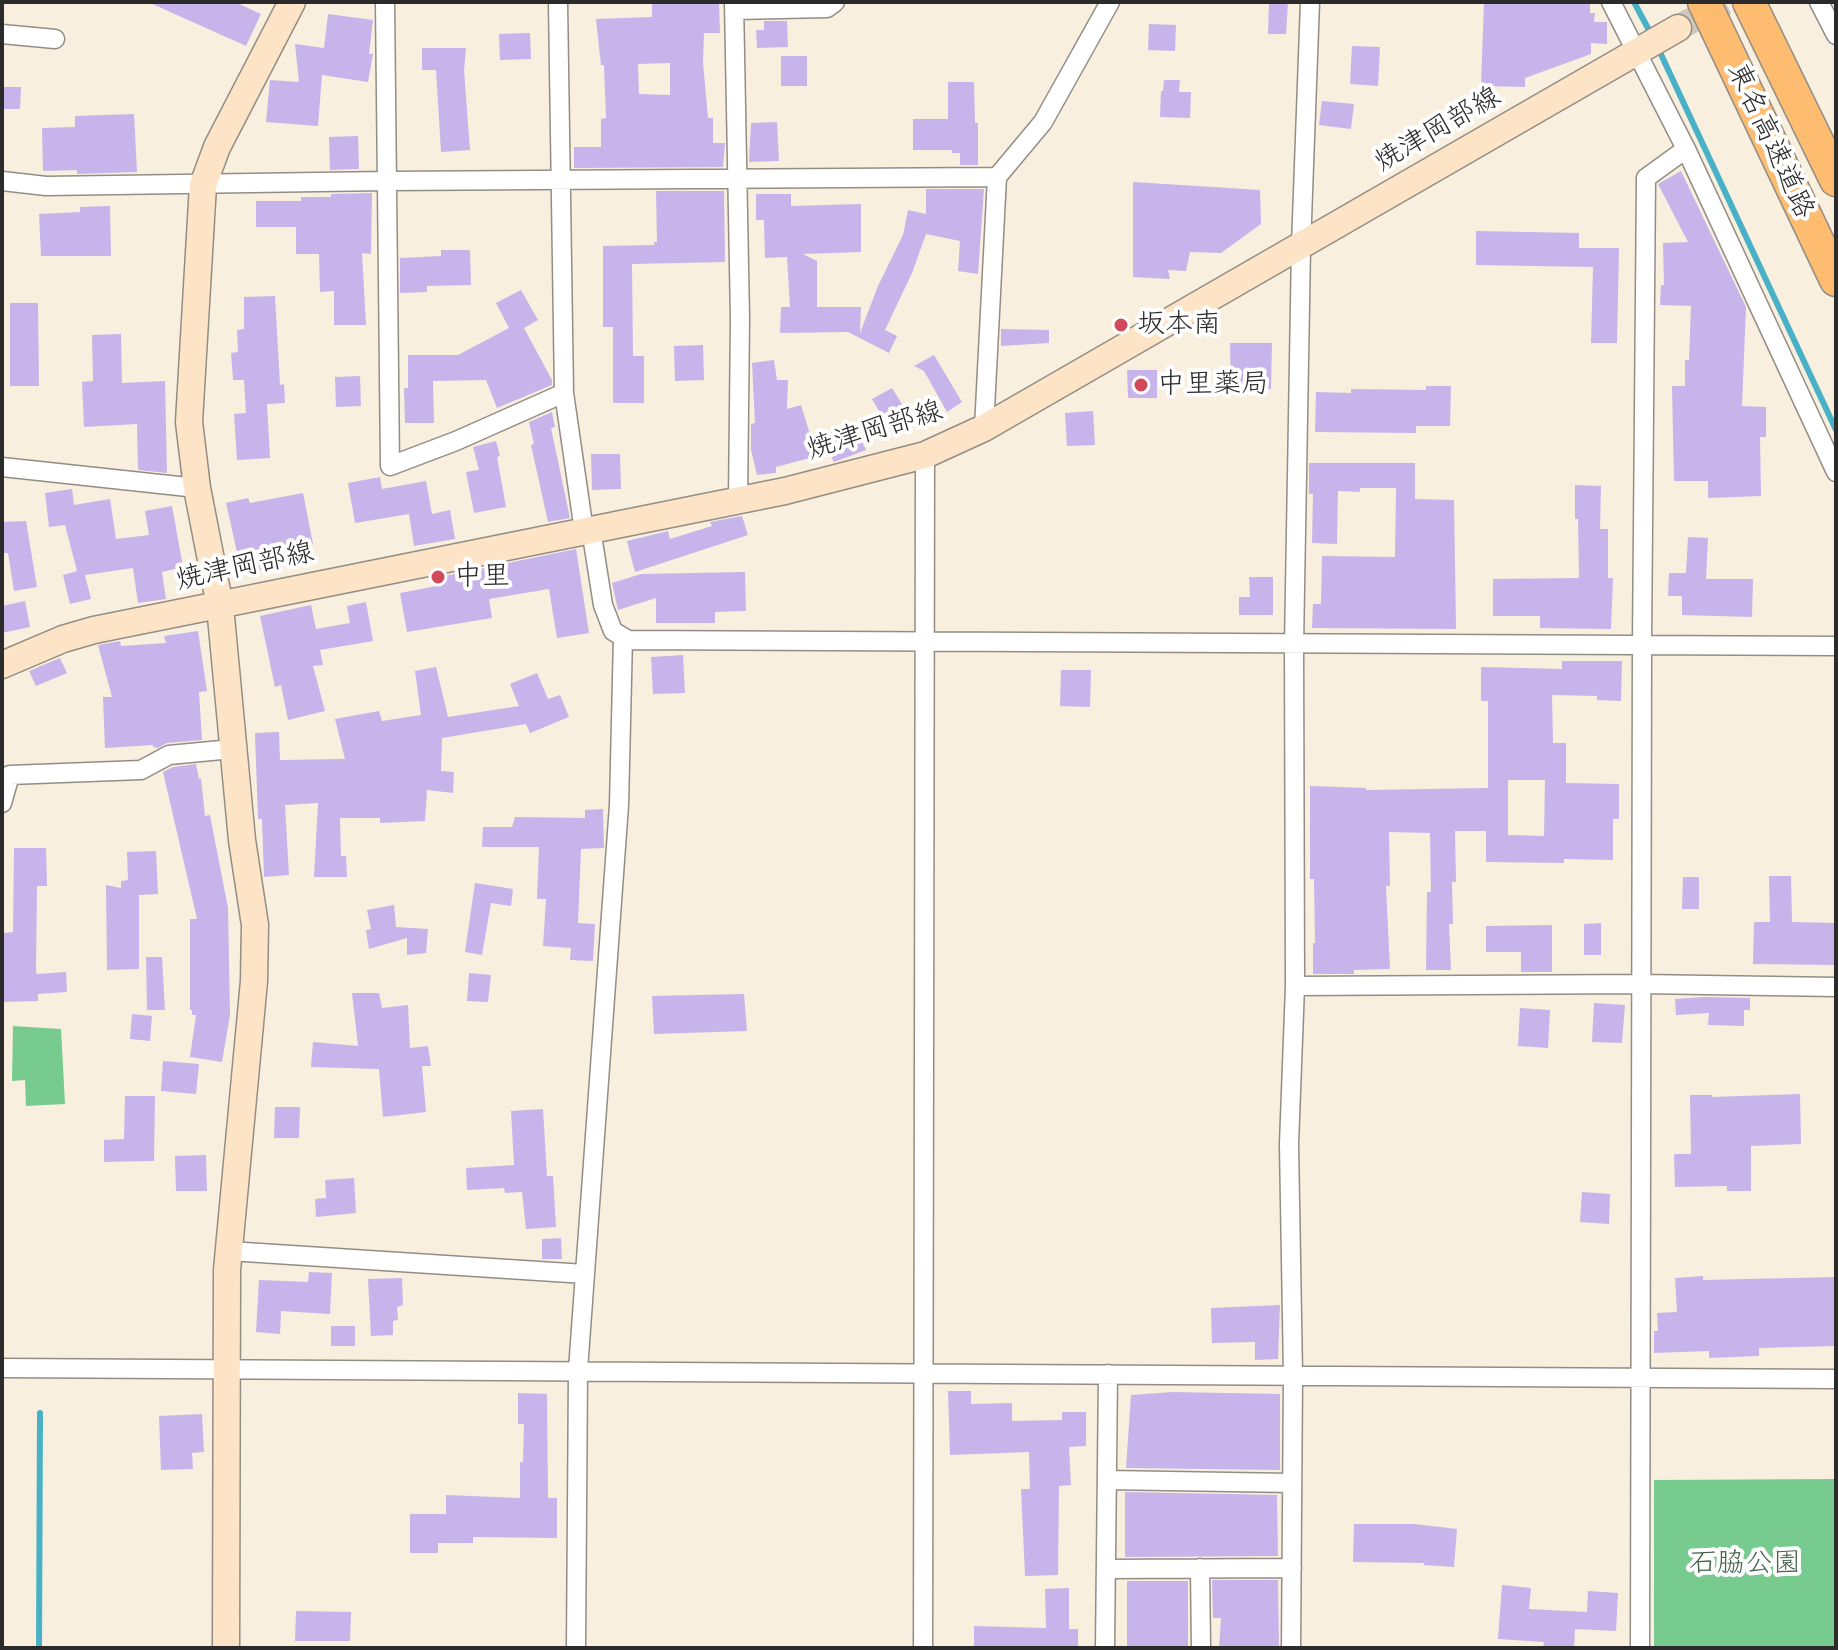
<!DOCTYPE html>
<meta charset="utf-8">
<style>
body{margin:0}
#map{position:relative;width:1838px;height:1650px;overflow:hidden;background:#f8efdf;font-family:Itim,sans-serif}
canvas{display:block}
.frame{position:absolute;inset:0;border:4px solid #2b2b2b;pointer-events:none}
</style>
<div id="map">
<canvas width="1838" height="1650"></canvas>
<div class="frame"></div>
</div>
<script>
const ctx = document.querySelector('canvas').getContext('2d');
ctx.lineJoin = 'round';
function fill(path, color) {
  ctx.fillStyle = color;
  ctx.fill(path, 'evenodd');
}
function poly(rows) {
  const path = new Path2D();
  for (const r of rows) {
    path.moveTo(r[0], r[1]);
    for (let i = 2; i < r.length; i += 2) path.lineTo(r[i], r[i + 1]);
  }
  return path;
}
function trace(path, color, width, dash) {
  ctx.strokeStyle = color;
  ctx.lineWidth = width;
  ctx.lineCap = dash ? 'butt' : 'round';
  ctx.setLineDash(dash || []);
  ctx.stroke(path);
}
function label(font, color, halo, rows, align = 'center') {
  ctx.font = font + ' Itim,"Klee One",sans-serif';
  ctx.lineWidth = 8;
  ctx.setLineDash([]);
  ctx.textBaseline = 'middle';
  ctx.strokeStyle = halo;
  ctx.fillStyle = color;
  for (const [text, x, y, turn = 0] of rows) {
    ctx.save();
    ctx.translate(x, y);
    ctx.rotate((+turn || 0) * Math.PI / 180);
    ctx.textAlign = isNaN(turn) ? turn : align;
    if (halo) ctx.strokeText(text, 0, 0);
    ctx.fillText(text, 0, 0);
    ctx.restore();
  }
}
const green = poly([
 [13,1026,61,1029,65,1104,26,1106,25,1080,12,1081],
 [1836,1479,1836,1648,1654,1648,1654,1480]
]);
const stream = poly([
 [1634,2,1651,34],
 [1658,48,1836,430],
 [39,1648,40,1413]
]);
const building = poly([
 [148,2,235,2,261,14,246,46],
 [652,2,719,2,720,33,704,33,703,62,708,118,713,118,713,143,725,143,723,167,574,168,574,147,601,147,601,119,606,118,604,65,601,65,596,19,652,17],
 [670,63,670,95,639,94,638,64],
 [1269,2,1288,2,1286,34,1268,34],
 [1484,2,1590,2,1590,13,1595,13,1594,22,1607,22,1607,44,1591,43,1591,54,1525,78,1525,87,1481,86],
 [328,14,373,20,369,54,373,54,368,82,322,75,318,126,266,122,270,80,299,82,295,44,324,48],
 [764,21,787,21,788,47,757,48,756,30,764,30],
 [1149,24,1176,25,1175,51,1148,50],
 [530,33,531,59,500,60,499,34],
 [1352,46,1380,47,1378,86,1350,84],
 [422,48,466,48,464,70,470,150,441,152,436,70,422,70],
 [781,56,807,56,807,86,781,86],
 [1164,80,1180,80,1179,92,1191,92,1190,118,1160,117,1161,91,1163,91],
 [948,82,974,82,975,123,978,123,978,165,960,165,960,153,952,153,952,150,913,150,913,119,948,119],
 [2,87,21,87,20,109,2,109],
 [1322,101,1354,104,1351,129,1319,125],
 [134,114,137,172,77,174,77,170,43,171,42,128,75,127,75,116],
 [777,122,779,161,749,162,751,123],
 [358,136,359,169,330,170,329,137],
 [1681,171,1746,307,1742,406,1766,407,1766,437,1760,437,1761,496,1708,498,1708,481,1674,481,1672,386,1685,386,1685,360,1689,360,1691,306,1660,305,1661,285,1664,285,1663,243,1688,242,1658,184],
 [1133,182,1260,190,1261,224,1221,253,1190,252,1186,271,1168,270,1170,279,1133,277],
 [926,189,984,189,978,274,958,271,960,241,926,234,912,273,885,330,897,336,889,353,848,332,780,333,781,307,790,307,787,257,765,258,764,220,756,220,756,194,791,194,791,206,861,204,861,252,803,254,817,261,817,307,861,307,860,333,878,286,903,235,908,210,926,214],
 [656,191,724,191,725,262,632,264,633,356,644,356,644,403,613,403,613,327,603,327,603,246,654,245,654,242,657,242],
 [372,193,371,254,362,253,366,325,334,325,334,291,320,292,319,254,296,254,296,227,256,227,256,201,301,201,301,197,331,197,331,194],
 [110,206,111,256,41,256,39,214,80,212,80,207],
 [1476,231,1579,233,1579,248,1619,248,1617,343,1591,343,1593,267,1476,265],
 [441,250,470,250,471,285,427,286,427,292,400,293,400,258,441,256],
 [521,290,538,320,524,328,552,380,552,385,497,408,486,380,433,381,434,423,405,423,404,388,408,388,408,355,458,355,509,328,496,303],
 [275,296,280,385,284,384,285,403,267,404,270,458,237,460,234,414,246,413,244,380,233,380,231,353,238,352,237,330,244,329,244,297],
 [10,303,38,303,39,386,10,386],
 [1001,329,1049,330,1049,343,1001,346],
 [121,334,122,383,165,381,167,473,138,470,137,424,84,427,82,382,93,381,92,335],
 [1230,343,1272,343,1271,389,1231,387],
 [703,345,704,380,675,381,674,346],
 [934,355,962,402,947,412,924,371,914,366],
 [774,360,777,380,788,380,787,409,801,405,812,441,853,422,866,450,834,462,829,453,776,467,776,473,757,475,751,450,751,424,755,423,752,363],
 [1127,370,1157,370,1157,398,1128,398],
 [360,376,361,406,336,407,335,377],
 [1426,386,1451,386,1450,426,1416,426,1416,433,1315,432,1316,392,1351,393,1351,389,1426,390],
 [892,388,915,425,894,436,872,399],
 [1093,411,1095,445,1067,446,1065,413],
 [552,412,555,427,551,428,570,518,548,522,531,445,534,444,529,422],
 [496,441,500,456,497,457,506,507,474,513,466,472,479,470,473,447],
 [591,454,620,454,621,489,592,490],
 [1309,463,1415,463,1415,499,1454,500,1456,629,1312,628,1313,604,1321,604,1322,556,1395,557,1396,488,1360,488,1360,492,1338,491,1337,544,1312,543,1313,494,1309,494],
 [380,477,382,489,426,481,432,514,450,510,455,539,414,546,409,514,355,523,348,483],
 [1575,485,1601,486,1600,529,1608,529,1608,578,1613,578,1611,629,1540,628,1540,616,1493,616,1493,579,1579,578,1578,519,1575,519],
 [72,489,74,505,110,499,116,539,149,535,145,511,172,506,183,567,162,572,166,599,138,603,133,568,85,575,91,599,70,604,63,575,77,571,65,525,49,527,45,493],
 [303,493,313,544,261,554,265,569,242,574,226,503,248,498,250,503],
 [742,516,748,535,635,572,627,541,668,531,670,539,712,526,710,522],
 [26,521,37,587,14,591,8,553,2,553,2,522],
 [1688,537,1708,538,1706,579,1753,579,1752,617,1682,615,1682,596,1668,596,1669,573,1686,573],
 [576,549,589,633,557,638,549,589,489,599,492,618,407,632,400,593,442,585,440,577],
 [745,572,746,611,715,612,715,623,656,623,656,598,618,610,612,583,641,574],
 [1249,577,1273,577,1273,615,1239,615,1239,597,1250,597],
 [25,601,30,627,2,633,2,606],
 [366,602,373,641,320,650,323,665,313,666,325,711,288,720,281,685,275,687,260,616,311,605,316,629,350,623,347,606],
 [198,631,207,691,199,692,202,740,167,743,158,748,153,747,153,745,105,748,103,697,112,697,98,645,120,641,121,646,166,643,164,636],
 [683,655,685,693,653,694,651,657],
 [60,658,67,673,36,686,29,671],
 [1562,661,1622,661,1621,701,1597,700,1597,696,1552,695,1553,743,1566,743,1566,783,1619,784,1619,819,1613,819,1613,860,1564,859,1564,863,1486,862,1486,831,1455,831,1456,882,1452,882,1453,924,1449,924,1451,970,1426,970,1427,892,1431,892,1430,833,1389,832,1390,886,1386,886,1390,969,1354,970,1354,974,1313,974,1313,943,1315,943,1314,879,1310,879,1310,786,1366,788,1366,790,1488,788,1488,701,1481,701,1481,667,1562,669],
 [1508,780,1545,780,1544,836,1508,835],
 [436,667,448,717,519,706,510,684,537,673,548,699,560,695,569,717,530,733,526,724,442,738,441,771,454,772,453,793,427,790,425,821,380,823,380,818,340,818,341,856,346,856,347,877,314,877,318,803,285,805,289,875,264,877,262,819,258,819,255,733,279,732,280,760,345,759,335,719,379,711,382,721,421,715,415,671],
 [1061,670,1091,670,1090,707,1060,706],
 [196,764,199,779,201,778,205,816,210,815,228,908,230,1015,222,1062,190,1057,196,1015,192,1015,192,1010,190,1010,190,919,197,919,163,772,173,767],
 [603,809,604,848,581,849,578,923,595,924,593,961,570,960,571,948,543,946,546,899,537,899,539,847,482,847,483,827,512,827,515,817,585,818,585,810],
 [14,848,46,848,47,886,37,886,36,971,37,974,66,972,67,992,38,994,38,1001,2,1002,2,982,4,982,3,933,13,932],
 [156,851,158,894,139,895,139,969,107,970,106,885,121,888,121,881,128,880,127,852],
 [1769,876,1791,876,1792,922,1836,923,1836,965,1753,964,1754,922,1770,922],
 [1683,877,1699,877,1699,909,1682,909],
 [475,883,513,889,511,906,491,903,482,955,465,952],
 [394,905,396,927,428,929,426,953,407,955,407,938,369,949,366,930,371,929,367,910],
 [1601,923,1601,955,1584,955,1584,924],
 [1552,925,1552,972,1521,972,1521,952,1486,952,1486,926],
 [146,957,162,957,165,1010,147,1010],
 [469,973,491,975,488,1002,467,1001],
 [352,993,379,993,382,1008,408,1005,410,1048,428,1046,431,1066,422,1066,426,1112,383,1117,379,1069,311,1067,313,1042,358,1046],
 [744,994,747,1031,654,1034,652,996],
 [1704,997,1750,998,1750,1010,1744,1010,1744,1026,1708,1025,1709,1013,1676,1015,1675,999],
 [1594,1003,1625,1005,1622,1043,1592,1042],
 [1520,1008,1550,1010,1548,1048,1518,1046],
 [132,1014,152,1016,150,1041,130,1039],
 [163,1061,199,1064,196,1094,161,1091],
 [1800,1094,1801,1144,1751,1146,1751,1191,1727,1191,1727,1186,1675,1187,1674,1154,1691,1154,1690,1095,1712,1095,1712,1097],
 [125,1096,155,1096,154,1161,104,1162,104,1140,124,1139],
 [275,1107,300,1107,299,1138,274,1138],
 [543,1109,547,1176,553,1176,556,1227,526,1229,522,1192,505,1193,504,1188,467,1190,466,1168,514,1165,511,1111],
 [206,1155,207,1191,176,1191,175,1156],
 [354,1178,356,1213,316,1217,315,1199,326,1198,325,1180],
 [1582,1192,1610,1194,1609,1224,1580,1222],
 [561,1238,562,1259,542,1259,542,1239],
 [309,1272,332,1273,330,1314,281,1311,280,1334,256,1332,259,1280,308,1282],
 [1703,1276,1703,1280,1836,1277,1836,1346,1759,1348,1759,1356,1733,1357,1709,1358,1709,1351,1654,1353,1654,1331,1658,1331,1657,1313,1677,1312,1675,1278],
 [402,1278,403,1305,397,1307,398,1320,393,1321,393,1335,371,1336,368,1279],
 [1280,1305,1278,1359,1255,1360,1255,1342,1212,1343,1211,1308],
 [331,1326,355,1326,355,1346,331,1346],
 [948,1391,971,1391,971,1404,1012,1403,1012,1421,1062,1420,1062,1412,1086,1412,1086,1446,1069,1447,1071,1485,1059,1486,1058,1575,1025,1576,1021,1489,1030,1489,1029,1452,950,1455],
 [1173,1392,1280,1394,1280,1470,1126,1468,1131,1395],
 [518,1393,547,1394,548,1498,557,1498,557,1538,473,1537,473,1543,438,1543,438,1553,410,1553,410,1514,446,1514,446,1495,520,1498,520,1462,523,1462,524,1424,518,1424],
 [202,1414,204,1452,192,1453,193,1469,161,1470,159,1416],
 [1125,1492,1277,1495,1278,1556,1125,1557],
 [1354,1524,1414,1524,1457,1529,1454,1567,1424,1565,1424,1563,1353,1562],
 [1212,1580,1278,1580,1279,1648,1219,1648,1221,1618,1213,1618],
 [1127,1581,1188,1581,1188,1648,1127,1648],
 [1502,1585,1531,1588,1529,1609,1587,1612,1588,1591,1618,1593,1616,1631,1575,1629,1574,1648,1543,1648,1544,1642,1498,1639],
 [1069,1588,1069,1629,1078,1629,1078,1648,974,1648,974,1626,1046,1628,1045,1589],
 [296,1611,351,1612,350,1641,295,1641]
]);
const secondaryTunnel = poly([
 [1678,28,1725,2]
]);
const street = poly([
 [385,2,390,466,456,441,564,393],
 [558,2,564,393,584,531],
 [734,2,740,319,738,500],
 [1611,2,1686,149,1836,472],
 [1819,2,1836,35],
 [735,10,827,8,835,2],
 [2,34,55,39],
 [2,181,46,186,387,181,997,177],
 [984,428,997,177,1043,122,1110,2],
 [2,467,197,488],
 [591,529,603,605,613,631,628,640,1836,646],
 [2,803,10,775,141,770,169,755,232,749],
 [1295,986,1641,984,1836,987],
 [229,1251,585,1274],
 [2,1368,1836,1379],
 [1107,1480,1292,1483],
 [1200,1568,1201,1648],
 [1106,1569,1292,1568],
 [576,1648,578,1370,619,805,623,637],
 [923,1648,925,455],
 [1105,1648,1108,1374],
 [1291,1648,1293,1375,1289,1144,1295,986,1294,645,1301,247,1310,2],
 [1640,1648,1642,644,1646,178,1686,149]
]);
const secondary = poly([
 [2,665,63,639,94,630,785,491,925,455,984,428,1678,28],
 [226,1648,227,1270,254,981,255,925,242,840,220,606,197,488,189,422,203,185,217,147,292,2]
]);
const highway = poly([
 [1704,2,1836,280],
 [1749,2,1836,180]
]);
const markers = [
 [1121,325,8,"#d1495b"],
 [1141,385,8,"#d1495b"],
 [438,577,8,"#d1495b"]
];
const streetNames = [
 ["焼津岡部線",1438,130,-30],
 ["東名高速道路",1770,141,65],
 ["焼津岡部線",875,431,-17],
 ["焼津岡部線",245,567,-12]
];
const poiNames = [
 ["坂本南",1137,325],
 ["中里薬局",1157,385],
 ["中里",454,577]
];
const parkNames = [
 ["石脇公園",1745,1564]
];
fill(green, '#77cb8e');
trace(stream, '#49b1c7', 6);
fill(building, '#c7b4ea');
trace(secondaryTunnel, '#cfc8bb', 26, [26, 13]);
trace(street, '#928d85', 21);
trace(secondary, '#928d85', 29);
trace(highway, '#928d85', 35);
trace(street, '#fff', 18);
trace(secondary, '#fee4c6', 26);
trace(highway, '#fdbc70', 32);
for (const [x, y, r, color] of markers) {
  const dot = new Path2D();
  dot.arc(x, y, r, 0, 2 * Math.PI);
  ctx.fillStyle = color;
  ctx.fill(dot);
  trace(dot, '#fff', 3);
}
label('28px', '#2b2b2b', '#fff', streetNames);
label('28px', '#2b2b2b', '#fff', poiNames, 'left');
label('28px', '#46634e', '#fff', parkNames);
</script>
